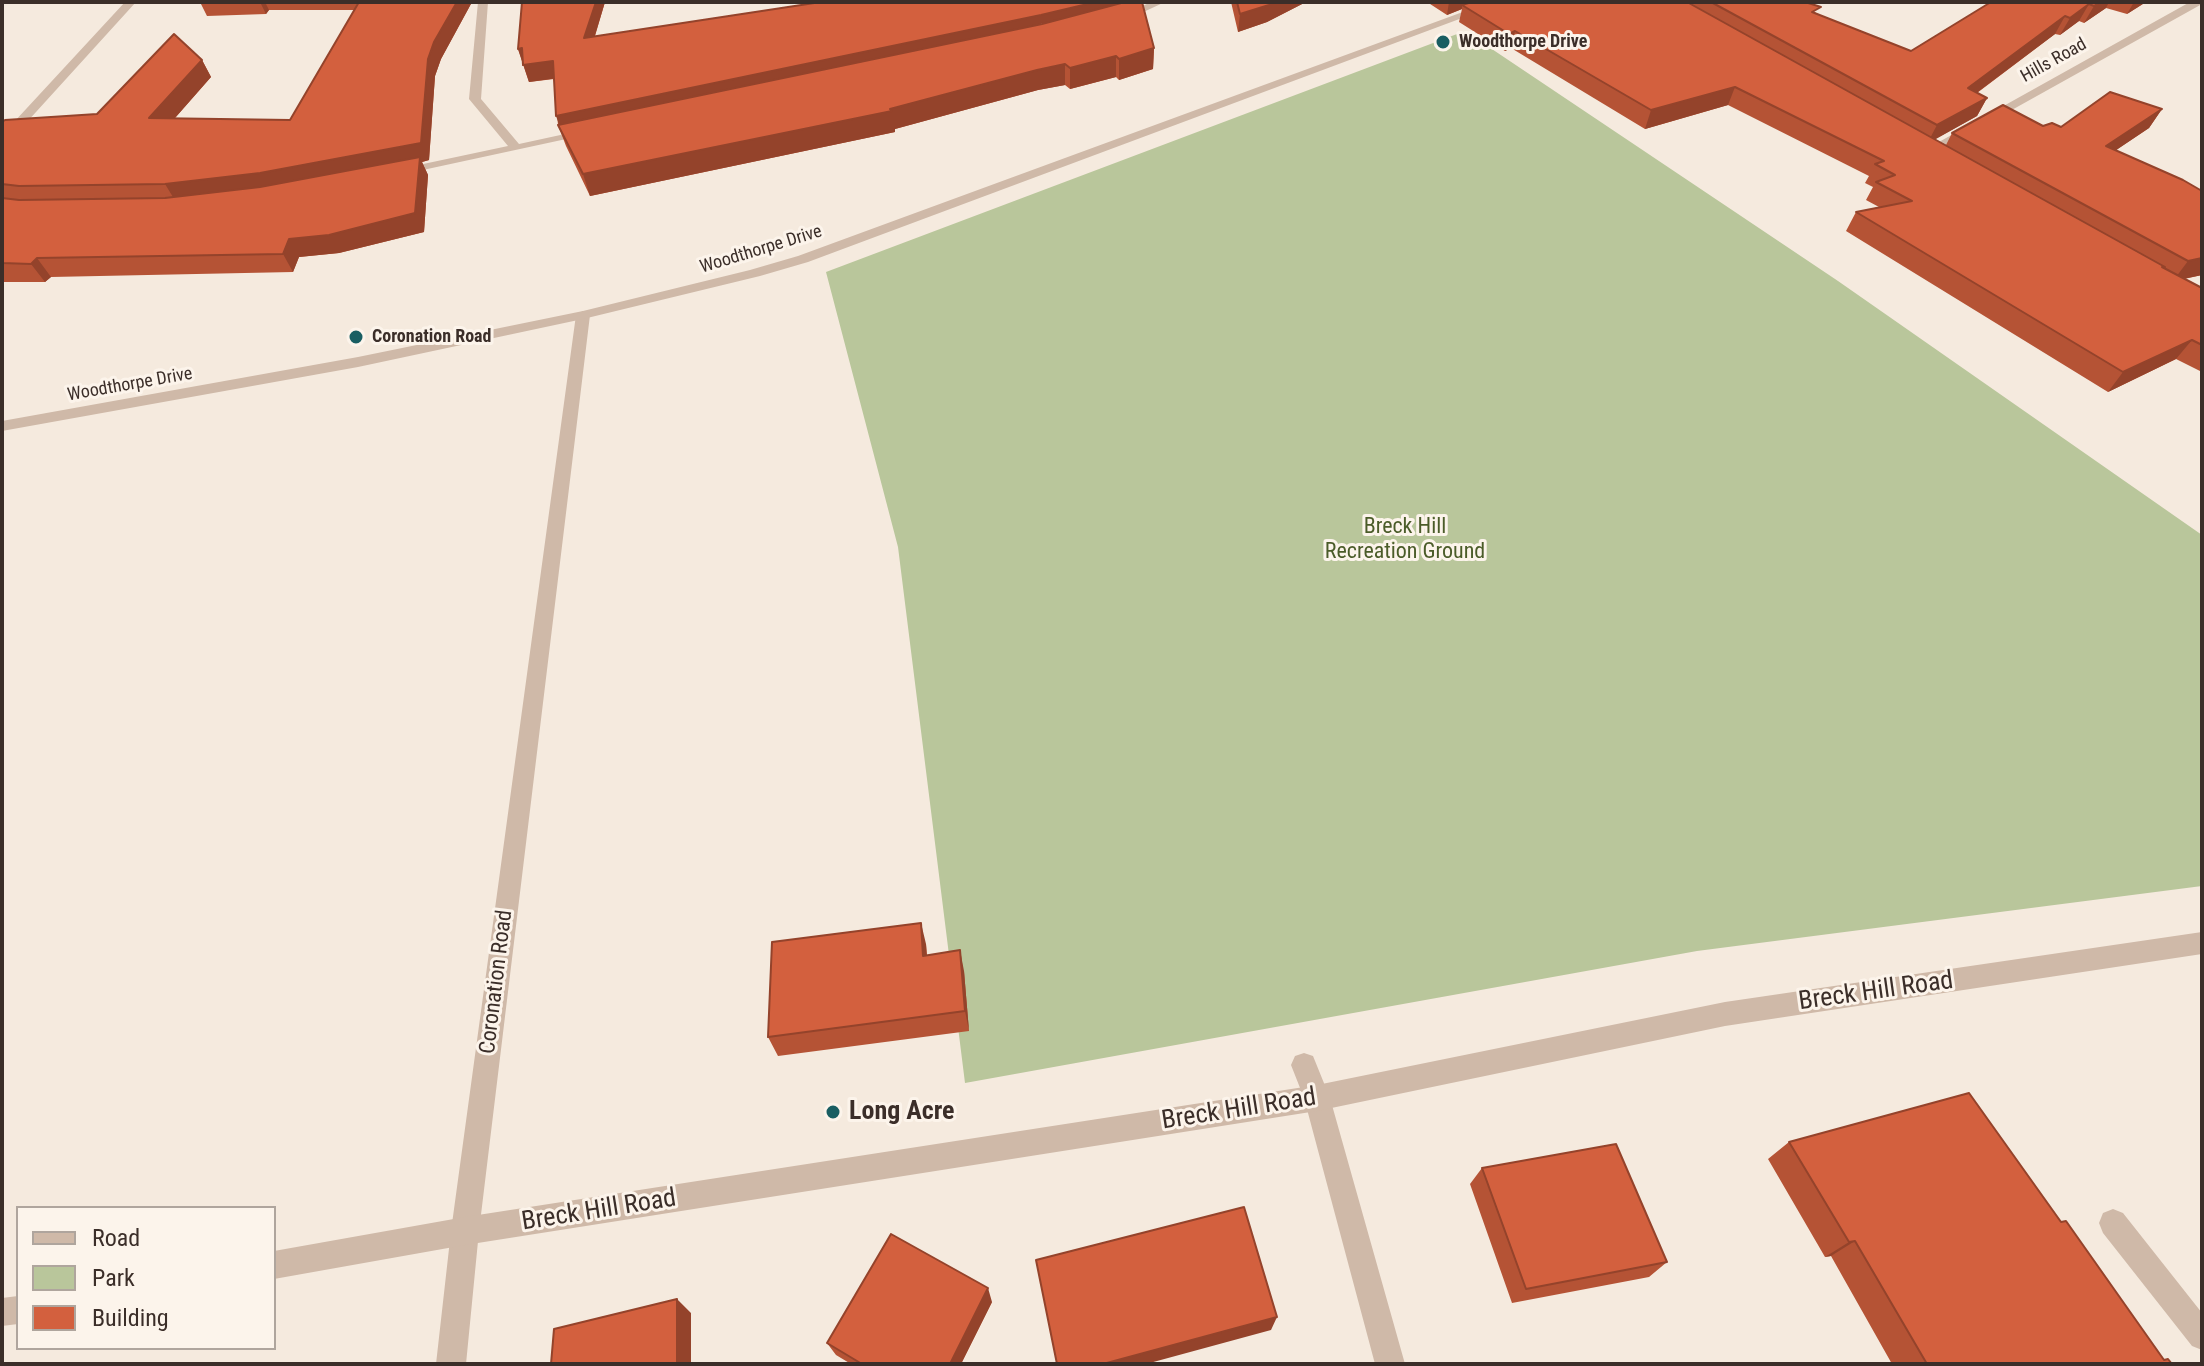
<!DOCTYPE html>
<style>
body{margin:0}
#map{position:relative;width:2204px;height:1366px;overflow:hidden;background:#f5eade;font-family:"Roboto Condensed",sans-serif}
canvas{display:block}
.frame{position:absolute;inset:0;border:4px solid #3b2e29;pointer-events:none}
.legend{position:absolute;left:16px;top:1206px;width:260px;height:144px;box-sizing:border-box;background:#fcf4eb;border:2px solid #afa59d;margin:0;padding:10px 14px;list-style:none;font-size:24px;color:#3b2e29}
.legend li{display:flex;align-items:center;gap:16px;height:40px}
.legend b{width:40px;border:2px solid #afa59d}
</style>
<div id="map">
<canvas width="2204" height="1366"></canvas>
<div class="frame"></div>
<ul class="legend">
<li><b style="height:10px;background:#cfb9a8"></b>Road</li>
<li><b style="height:22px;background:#b9c69b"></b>Park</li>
<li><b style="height:22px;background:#d3603e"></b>Building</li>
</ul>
</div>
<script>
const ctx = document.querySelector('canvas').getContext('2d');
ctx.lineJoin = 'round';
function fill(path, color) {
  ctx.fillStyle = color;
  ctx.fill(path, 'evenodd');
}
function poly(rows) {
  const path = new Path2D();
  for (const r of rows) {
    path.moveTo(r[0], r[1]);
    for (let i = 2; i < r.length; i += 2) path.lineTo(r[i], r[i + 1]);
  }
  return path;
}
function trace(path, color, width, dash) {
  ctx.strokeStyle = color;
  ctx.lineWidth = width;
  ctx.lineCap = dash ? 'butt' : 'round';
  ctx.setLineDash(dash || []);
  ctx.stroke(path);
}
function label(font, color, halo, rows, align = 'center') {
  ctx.font = font + ' "Roboto Condensed",sans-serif';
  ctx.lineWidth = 6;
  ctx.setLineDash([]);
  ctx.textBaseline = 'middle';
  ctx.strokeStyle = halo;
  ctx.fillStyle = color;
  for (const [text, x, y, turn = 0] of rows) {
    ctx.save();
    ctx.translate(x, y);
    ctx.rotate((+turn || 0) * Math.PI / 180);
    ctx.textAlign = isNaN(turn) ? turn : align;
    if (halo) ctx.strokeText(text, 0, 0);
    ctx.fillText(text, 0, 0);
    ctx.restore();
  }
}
const green = poly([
 [1465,31,1838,281,2202,535,2202,886,1697,951,965,1083,898,547,826,272]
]);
const minor = poly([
 [125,2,136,2,6,145,2,146,2,135,125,2],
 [478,2,488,2,481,99,519,144,588,129,594,133,395,176,395,170,508,146,469,99,478,2],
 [1151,2,1165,2,1124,21,1115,19,1151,2],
 [2190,2,2202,4,1931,155,1921,152,2190,2],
 [583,311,590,315,479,1231,466,1364,436,1364,451,1231,576,315,583,311],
 [1304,1053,1313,1056,1330,1098,1405,1364,1375,1364,1304,1098,1291,1065,1295,1056,1304,1053],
 [2113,1209,2123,1213,2202,1313,2202,1350,2192,1346,2103,1233,2099,1223,2103,1213,2113,1209]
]);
const tertiary = poly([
 [1490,2,1505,2,808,262,760,276,583,319,358,367,2,431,2,421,358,357,583,311,750,270,798,256,1490,2],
 [2202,932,2202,954,1725,1026,1317,1111,465,1245,274,1279,274,1251,465,1217,1317,1085,1725,1002,2202,932],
 [18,1296,18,1324,2,1326,2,1298,18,1296]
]);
const wall = poly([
 [200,2,472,2,441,59,435,76,429,160,422,162,428,175,424,232,339,253,299,257,293,272,51,277,45,282,2,282,2,122,97,114,202,60,211,77,175,118,290,120,354,10,269,10,266,14,207,16],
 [522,2,605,2,595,36,1154,48,1153,69,1119,80,1116,77,1070,89,1065,85,1038,90,895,129,895,132,590,196,566,146,558,125,554,79,529,82,518,49],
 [1231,2,1306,2,1267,22,1238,32],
 [1427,2,1805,2,1818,15,1911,51,1991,2,2146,2,2127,14,2106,8,2084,23,2079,21,2060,35,2055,34,1977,93,1987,98,1977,116,1935,139,1946,145,1952,133,2043,126,2061,127,2162,109,2149,128,2116,150,2202,275,2184,279,2202,288,2202,372,2176,359,2108,392,1846,231,1856,212,1879,207,1866,200,1873,187,1865,183,1869,176,1728,105,1645,129,1511,48,1505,51,1459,22,1462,9,1447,15],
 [926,944,927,955,964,971,969,1031,778,1056,768,1037],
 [1789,1142,2061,1222,2164,1360,2172,1364,1892,1364,1831,1256,1825,1257,1768,1159],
 [1482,1168,1667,1262,1649,1277,1512,1303,1470,1184],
 [992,1302,961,1364,851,1364,836,1355,827,1343]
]);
const shadedWall = poly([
 [260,2,265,2,269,10,266,14],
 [457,2,472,2,441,59,435,76,429,160,422,162,428,175,424,232,339,253,299,257,293,272,283,254,176,202,165,184,428,59,434,42],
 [596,2,605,2,589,55,584,38],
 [1096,2,1137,2,562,133,556,116],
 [1275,2,1306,2,1267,22,1238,32,1240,14],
 [1449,2,1481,2,1462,5,1462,9,1447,15],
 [2100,2,2109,2,2106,8,2084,23,2094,6],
 [2134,2,2146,2,2127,14],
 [2089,4,2079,21,2060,35,2070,18],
 [2065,16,2055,34,1959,106,1968,88],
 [1515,31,1511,48,1505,51,1509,34],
 [522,48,553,61,558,78,529,82,518,49],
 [1154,48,1153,69,1119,80,1119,59],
 [1116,56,1116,77,1070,89,1070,68],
 [202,60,211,77,160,135,149,118],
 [1065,64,1065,85,1038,90,895,129,895,132,590,196,583,174,890,109,1037,70],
 [1735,87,1728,105,1645,129,1651,110],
 [1987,98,1977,116,1927,144,1937,125],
 [2162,109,2149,128,2094,165,2106,146],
 [37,258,51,277,45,282,31,264],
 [2202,258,2202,275,2173,281,2188,261],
 [2192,340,2176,359,2108,392,2123,372],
 [921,923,926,944,928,977,923,956],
 [960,950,964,971,969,1031,965,1011],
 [1855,1241,1831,1256,1825,1257,1849,1242],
 [988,1288,992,1302,961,1364,950,1364],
 [677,1299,691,1313,691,1364,677,1364],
 [1277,1317,1271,1330,1146,1364,1103,1364]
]);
const building = poly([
 [359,2,457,2,434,42,428,59,421,143,260,173,165,184,19,186,2,184,2,122,5,120,97,114,174,34,202,60,149,118,290,120,359,2],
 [522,2,596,2,584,38,821,2,1096,2,1041,15,556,116,553,61,523,65,522,48,518,49,522,2],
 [1125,2,1142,2,1154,48,1119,59,1116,56,1070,68,1065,64,1037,70,890,109,892,111,583,174,558,125,1042,24,1125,2],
 [1237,2,1275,2,1269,5,1240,14,1237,2],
 [1472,2,1687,2,2165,267,2162,267,2202,288,2202,345,2192,340,2123,372,1856,212,1912,201,1876,182,1895,175,1875,164,1884,161,1735,87,1651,110,1515,31,1509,34,1462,5,1472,2],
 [1711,2,1805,2,1821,7,1812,12,1911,51,1991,2,2100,2,2094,6,2089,4,2070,18,2065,16,1968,88,1987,98,1937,125,1711,2],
 [2110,92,2162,109,2106,146,2183,180,2202,191,2202,258,2188,261,1952,133,2003,105,2043,126,2052,123,2061,127,2110,92],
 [420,157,415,213,329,235,289,239,283,254,37,258,31,264,2,263,2,198,19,200,165,198,260,187,420,157],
 [921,923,923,956,960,950,965,1011,768,1037,772,942,921,923],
 [1969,1093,2061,1222,2066,1221,2164,1360,2168,1359,2172,1364,1927,1364,1855,1241,1849,1242,1789,1142,1969,1093],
 [1616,1144,1667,1262,1526,1289,1482,1168,1616,1144],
 [1244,1207,1277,1317,1103,1364,1057,1364,1036,1260,1244,1207],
 [891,1234,988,1288,950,1364,862,1364,827,1343,891,1234],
 [677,1299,677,1364,551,1364,554,1329,677,1299]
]);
const markers = [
 [1443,42,8,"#195e62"],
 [356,337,8,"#195e62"],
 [833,1112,8,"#195e62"]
];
const farPoinames = [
 ["Woodthorpe Drive",1459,42],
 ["Coronation Road",372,337]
];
const farStreetnames = [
 ["Hills Road",2054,61,-29],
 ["Woodthorpe Drive",761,250,-17],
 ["Woodthorpe Drive",130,385,-10]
];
const parkNames = [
 ["Breck Hill",1405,527],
 ["Recreation Ground",1405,552]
];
const streetNames = [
 ["Coronation Road",497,982,-83]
];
const nearStreetnames = [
 ["Breck Hill Road",1876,992,-8],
 ["Breck Hill Road",1239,1110,-9],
 ["Breck Hill Road",599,1211,-9]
];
const nearPoinames = [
 ["Long Acre",849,1112]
];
fill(green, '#b9c69b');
fill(minor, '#cfb9a8');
fill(tertiary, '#cfb9a8');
fill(wall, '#b55335');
fill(shadedWall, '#94432b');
fill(building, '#d3603e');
trace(building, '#94432b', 2);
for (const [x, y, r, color] of markers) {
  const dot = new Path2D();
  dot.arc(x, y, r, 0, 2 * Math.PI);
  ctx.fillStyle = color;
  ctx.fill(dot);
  trace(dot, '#fcf4eb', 3);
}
label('bold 18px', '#3b2e29', '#fcf4eb', farPoinames, 'left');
label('18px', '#3b2e29', '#fcf4eb', farStreetnames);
label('22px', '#4b5c29', '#fcf4eb', parkNames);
label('22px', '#3b2e29', '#fcf4eb', streetNames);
label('26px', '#3b2e29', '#fcf4eb', nearStreetnames);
label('bold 26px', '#3b2e29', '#fcf4eb', nearPoinames, 'left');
</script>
